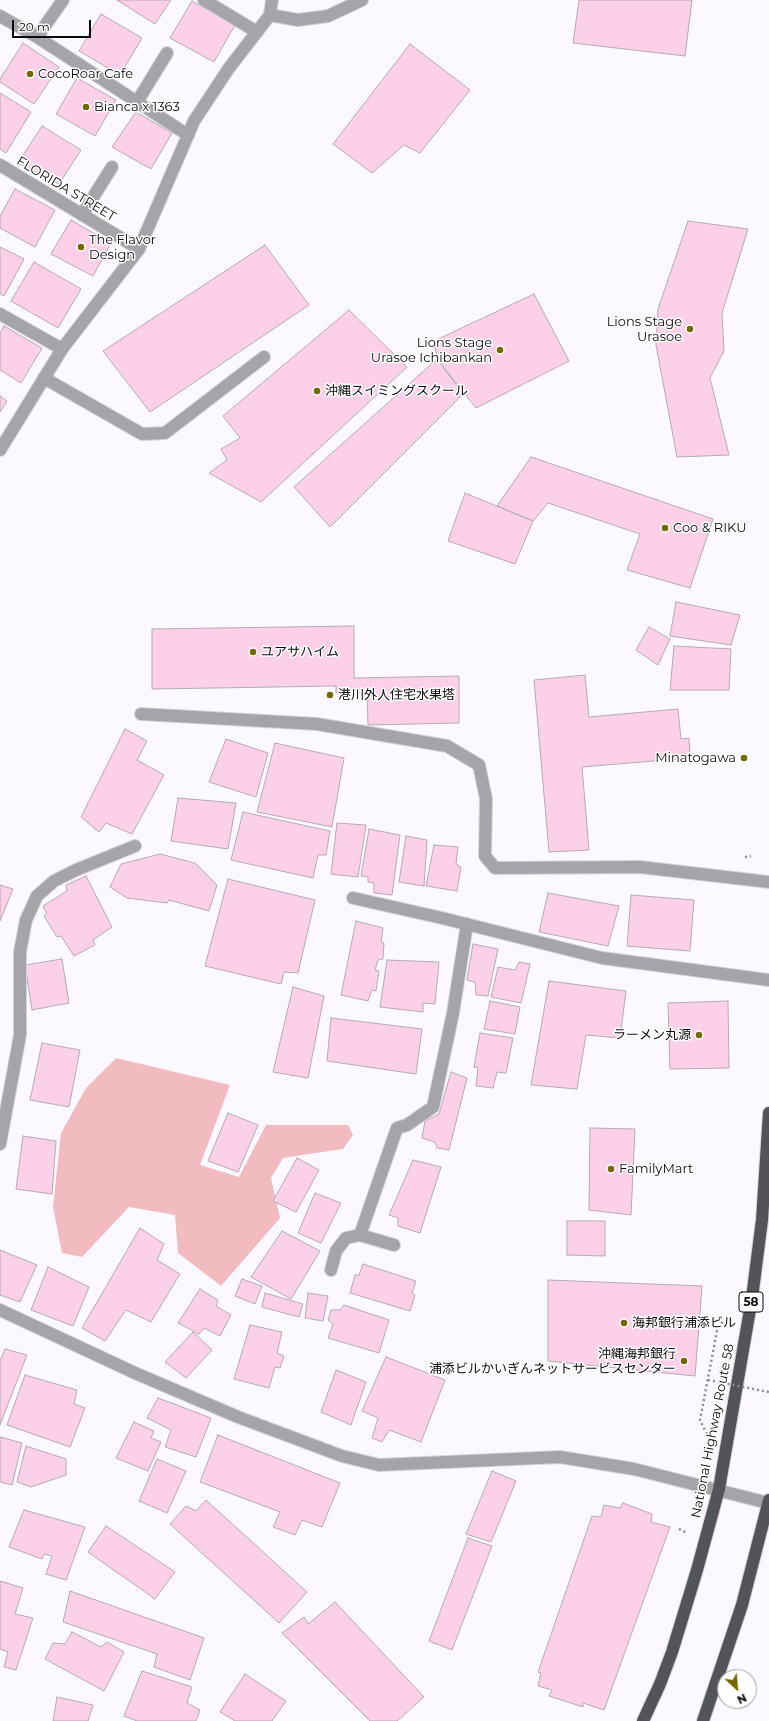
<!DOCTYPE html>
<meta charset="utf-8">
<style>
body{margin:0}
#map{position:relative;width:769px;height:1721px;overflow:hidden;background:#fcf8ff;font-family:Montserrat,sans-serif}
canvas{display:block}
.north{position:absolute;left:717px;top:1669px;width:40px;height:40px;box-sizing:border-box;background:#fff;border:1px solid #9e9d9f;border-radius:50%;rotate:154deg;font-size:11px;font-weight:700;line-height:16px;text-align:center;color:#0d0b0e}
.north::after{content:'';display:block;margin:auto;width:14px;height:18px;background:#746800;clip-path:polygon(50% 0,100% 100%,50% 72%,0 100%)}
.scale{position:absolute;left:12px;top:20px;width:79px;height:18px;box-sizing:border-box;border:2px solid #0d0b0e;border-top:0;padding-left:5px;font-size:12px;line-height:14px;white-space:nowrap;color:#0d0b0e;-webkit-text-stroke:3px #fff;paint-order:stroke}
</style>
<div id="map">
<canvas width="769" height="1721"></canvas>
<div class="north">N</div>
<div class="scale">20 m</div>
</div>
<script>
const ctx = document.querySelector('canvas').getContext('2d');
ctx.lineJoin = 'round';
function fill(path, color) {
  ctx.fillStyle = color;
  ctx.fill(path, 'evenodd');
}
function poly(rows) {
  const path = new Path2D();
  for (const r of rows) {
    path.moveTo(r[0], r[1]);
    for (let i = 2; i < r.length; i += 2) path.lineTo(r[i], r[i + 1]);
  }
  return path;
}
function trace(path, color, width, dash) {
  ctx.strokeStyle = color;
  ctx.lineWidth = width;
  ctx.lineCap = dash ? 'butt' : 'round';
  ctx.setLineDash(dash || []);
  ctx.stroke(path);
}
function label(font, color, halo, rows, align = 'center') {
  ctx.font = font + ' Montserrat,"Noto Sans JP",sans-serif';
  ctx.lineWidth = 3;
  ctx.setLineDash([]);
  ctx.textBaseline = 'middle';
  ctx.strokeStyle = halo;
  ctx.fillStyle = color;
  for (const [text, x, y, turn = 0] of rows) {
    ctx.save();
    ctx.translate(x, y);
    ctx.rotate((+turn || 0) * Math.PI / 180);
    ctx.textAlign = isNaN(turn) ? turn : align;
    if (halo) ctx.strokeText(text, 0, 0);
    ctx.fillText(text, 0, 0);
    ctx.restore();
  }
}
const green = poly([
 [116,1058,230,1085,200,1165,239,1177,266,1125,348,1125,353,1135,343,1149,283,1158,271,1178,280,1218,221,1286,178,1253,175,1215,129,1207,82,1257,62,1253,53,1207,61,1133,86,1088]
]);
const building = poly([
 [117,0,171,0,155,24,117,0],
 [579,0,692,0,685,56,573,43,579,0],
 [192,1,235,25,214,62,170,38,192,1],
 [101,14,142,38,120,75,79,51,101,14],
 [23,43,59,67,34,104,0,82,0,79,23,43],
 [410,44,470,90,420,153,404,145,372,173,333,144,410,44],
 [77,78,116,100,95,136,56,114,77,78],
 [0,93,31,112,6,153,0,149,0,93],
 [136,112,172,133,151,169,112,147,136,112],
 [42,126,81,150,59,184,18,163,42,126],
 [15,189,55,210,35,247,0,228,0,216,15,189],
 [71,220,111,243,93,276,51,254,71,220],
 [688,221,748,229,722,313,724,351,710,378,729,455,677,457,656,345,658,309,688,221],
 [265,245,309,305,150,412,103,351,265,245],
 [0,247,24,259,4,296,0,294,0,247],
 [34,262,81,289,58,328,11,301,34,262],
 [534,294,569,361,476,408,437,359,434,341,534,294],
 [349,310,407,367,261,502,209,473,227,460,221,449,240,438,223,416,349,310],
 [4,326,42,348,21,383,0,370,0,333,4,326],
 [437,359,463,394,330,527,294,487,437,359],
 [0,396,7,401,0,412,0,396],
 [531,457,713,519,690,588,627,570,640,534,548,503,533,521,497,506,531,457],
 [465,493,533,521,515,564,448,541,465,493],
 [676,602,740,615,731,645,670,636,676,602],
 [354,626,354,678,459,676,459,723,368,725,367,693,336,693,336,686,152,689,152,629,354,626],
 [649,627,670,639,658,665,636,650,649,627],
 [674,646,731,649,729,690,670,690,674,646],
 [585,675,589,717,678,709,681,739,689,738,690,758,582,767,589,850,549,852,534,680,585,675],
 [125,729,147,741,137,760,164,775,132,834,106,823,99,832,81,817,125,729],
 [226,739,268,753,256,797,209,782,226,739],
 [275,743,344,758,332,827,257,812,275,743],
 [178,798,236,803,228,849,171,841,178,798],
 [243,812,330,831,326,855,318,855,313,878,231,860,243,812],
 [337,823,366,825,358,877,331,874,337,823],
 [369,829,400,835,392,895,374,893,374,883,368,882,368,877,361,876,369,829],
 [406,836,427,840,424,886,399,882,406,836],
 [434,845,458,847,456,864,461,867,457,891,426,886,434,845],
 [160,854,195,863,217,885,209,911,169,900,167,903,127,898,110,887,121,864,160,854],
 [86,876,112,927,93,940,95,945,74,956,61,936,57,937,44,916,47,914,43,906,67,891,66,885,86,876],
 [228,879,315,900,298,973,284,972,281,984,205,966,228,879],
 [0,885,13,889,0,921,0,885],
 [548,893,619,906,608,946,539,932,548,893],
 [631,895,694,900,690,951,627,946,631,895],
 [356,921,383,928,381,942,384,943,383,959,378,960,375,970,379,971,376,991,372,990,368,1001,341,995,356,921],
 [473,944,498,949,488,996,476,995,475,982,467,980,473,944],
 [62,959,69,1003,32,1010,25,965,62,959],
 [387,960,439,962,435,1004,423,1003,423,1012,380,1007,387,960],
 [519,962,530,964,521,1003,491,997,498,967,515,970,519,962],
 [549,981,626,991,620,1038,586,1035,577,1089,531,1085,549,981],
 [293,987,324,996,308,1078,273,1072,293,987],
 [490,1001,520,1007,515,1034,484,1029,490,1001],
 [728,1001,729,1068,670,1069,668,1003,728,1001],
 [331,1018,422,1029,416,1074,327,1061,331,1018],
 [480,1033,513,1038,506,1073,497,1072,493,1088,476,1086,478,1068,474,1067,480,1033],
 [42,1043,80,1050,69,1107,30,1100,42,1043],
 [451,1072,467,1078,449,1150,437,1148,435,1142,422,1138,425,1121,439,1114,451,1072],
 [228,1113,258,1125,238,1172,208,1161,228,1113],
 [590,1128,635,1129,631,1215,589,1210,590,1128],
 [23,1136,56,1141,52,1194,16,1189,23,1136],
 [297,1158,319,1170,296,1212,273,1201,297,1158],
 [413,1160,441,1167,420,1233,398,1226,398,1218,389,1215,413,1160],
 [315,1193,341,1203,321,1243,298,1233,315,1193],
 [567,1221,605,1221,605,1256,567,1255,567,1221],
 [140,1228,164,1244,157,1260,180,1274,151,1322,126,1310,105,1341,82,1328,140,1228],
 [282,1231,320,1251,291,1299,251,1277,282,1231],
 [0,1250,37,1265,20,1302,0,1295,0,1250],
 [363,1264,416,1281,412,1293,415,1295,410,1311,350,1293,355,1275,359,1275,363,1264],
 [48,1267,89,1287,73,1326,31,1310,48,1267],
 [242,1279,262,1286,255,1304,235,1296,242,1279],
 [548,1280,702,1286,695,1376,548,1361,548,1280],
 [200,1289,218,1300,216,1306,231,1315,220,1336,204,1328,199,1334,178,1323,200,1289],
 [265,1293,303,1304,299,1317,262,1307,265,1293],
 [308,1293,328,1296,323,1321,305,1318,308,1293],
 [344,1305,389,1320,379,1353,328,1338,333,1324,328,1320,331,1310,340,1310,344,1305],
 [250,1325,282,1332,277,1353,284,1356,280,1368,275,1367,269,1388,234,1379,250,1325],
 [193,1332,212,1350,186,1378,165,1362,193,1332],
 [5,1349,27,1355,0,1425,0,1361,5,1349],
 [386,1357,445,1380,421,1442,389,1430,382,1442,372,1438,378,1418,362,1411,386,1357],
 [336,1370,366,1382,351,1425,321,1412,336,1370],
 [25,1375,77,1390,74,1404,85,1408,70,1447,7,1425,25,1375],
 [158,1398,211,1418,196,1457,165,1447,171,1430,147,1418,158,1398],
 [134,1422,154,1431,151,1438,161,1442,148,1471,116,1458,134,1422],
 [218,1435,340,1483,322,1527,302,1520,295,1535,273,1527,280,1512,200,1482,218,1435],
 [0,1437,22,1443,12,1485,0,1482,0,1437],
 [26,1446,66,1459,66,1475,31,1487,17,1482,26,1446],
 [157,1459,186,1471,167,1513,139,1501,157,1459],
 [492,1471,516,1481,491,1542,466,1534,492,1471],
 [206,1500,307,1592,279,1623,170,1524,186,1506,196,1511,206,1500],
 [623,1503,652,1514,651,1522,670,1527,604,1710,583,1703,583,1707,549,1696,552,1690,538,1686,541,1673,538,1672,592,1516,601,1517,604,1505,620,1508,623,1503],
 [24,1510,85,1527,66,1580,46,1574,52,1556,44,1554,42,1559,9,1547,24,1510],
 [106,1526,175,1572,155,1599,88,1552,106,1526],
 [468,1538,492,1546,452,1650,429,1641,468,1538],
 [0,1581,23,1588,15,1614,33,1618,16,1670,4,1667,8,1652,0,1649,0,1581],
 [70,1591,204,1638,190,1680,154,1667,157,1654,63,1622,70,1591],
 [335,1602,424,1697,397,1721,370,1721,282,1633,304,1617,308,1624,335,1602],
 [72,1632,101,1647,107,1642,124,1652,104,1691,45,1659,53,1643,65,1644,72,1632],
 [142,1671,192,1687,187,1703,200,1710,196,1721,137,1721,124,1716,142,1671],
 [245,1674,286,1701,272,1721,235,1721,220,1712,245,1674],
 [57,1697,93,1705,88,1721,53,1721,57,1697]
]);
const path = poly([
 [745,857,751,856],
 [707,1434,700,1420,717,1331,723,1321],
 [679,1529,687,1533]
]);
const service = poly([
 [204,0,257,32],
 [270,15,272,0],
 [0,16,37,37,188,135],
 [37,37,63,0],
 [137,102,167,53],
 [0,165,139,249],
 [82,215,112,167],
 [0,314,62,349],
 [44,378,142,434,165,433,264,357],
 [141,714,317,724,447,746,479,765,486,799,485,856,495,868,640,867,769,882],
 [331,1270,336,1251,346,1238,360,1235,394,1245]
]);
const minor = poly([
 [0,450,62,349,139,249,194,121,229,68,270,15,298,20,328,16,362,0],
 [353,898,442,918,602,958,769,980],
 [0,1144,20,1035,20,952,26,920,37,896,54,881,76,870,135,846],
 [360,1235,397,1128,407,1125,433,1107,453,1013,467,924],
 [0,1310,135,1373,238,1417,342,1456,379,1465,560,1457,634,1469,768,1503]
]);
const trunk = poly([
 [643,1721,660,1684,672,1652,697,1570,719,1489,752,1298,762,1220,769,1113],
 [703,1721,742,1605,769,1500]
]);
const pathBridge = poly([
 [708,1380,769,1392]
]);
const markers = [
 [30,74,4,"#746800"],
 [86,107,4,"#746800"],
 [81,247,4,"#746800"],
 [690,329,4,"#746800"],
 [500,350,4,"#746800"],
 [317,391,4,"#746800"],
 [665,528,4,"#746800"],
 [253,652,4,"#746800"],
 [330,695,4,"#746800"],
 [744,758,4,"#746800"],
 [699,1035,4,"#746800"],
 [611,1169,4,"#746800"],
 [624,1323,4,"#746800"],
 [684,1361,4,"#746800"]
];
const shields = [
 [751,1302,24]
];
const shieldNames = [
 ["58",751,1302]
];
const poiNames = [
 ["CocoRoar Cafe",38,74],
 ["Bianca x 1363",94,107],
 ["The Flavor",89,240],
 ["Design",89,255],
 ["Lions Stage",682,322,"right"],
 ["Urasoe",682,337,"right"],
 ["Lions Stage",492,343,"right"],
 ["Urasoe Ichibankan",492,358,"right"],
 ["沖縄スイミングスクール",325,391],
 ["Coo & RIKU",673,528],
 ["ユアサハイム",261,652],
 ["港川外人住宅水果塔",338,695],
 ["Minatogawa",736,758,"right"],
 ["ラーメン丸源",691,1035,"right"],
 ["FamilyMart",619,1169],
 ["海邦銀行浦添ビル",632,1323],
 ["沖縄海邦銀行",676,1354,"right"],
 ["浦添ビルかいぎんネットサービスセンター",676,1369,"right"]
];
const streetNames = [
 ["FLORIDA STREET",66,189,31],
 ["National Highway Route 58",713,1431,-79]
];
fill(green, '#f2bbc0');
fill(building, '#fdd0ea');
trace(building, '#b4abb0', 1);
trace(service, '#d6d2d8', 14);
trace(minor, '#d6d2d8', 14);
trace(trunk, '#d6d2d8', 14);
trace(path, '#8e8b90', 2.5, [2, 3]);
trace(service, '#a5a5a9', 12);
trace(minor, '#a5a5a9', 12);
trace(trunk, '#53535a', 12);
trace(pathBridge, '#8e8b90', 2.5, [2, 3]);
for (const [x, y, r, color] of markers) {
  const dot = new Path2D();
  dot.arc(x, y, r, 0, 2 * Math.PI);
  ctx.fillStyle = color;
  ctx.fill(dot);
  trace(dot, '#fff', 1.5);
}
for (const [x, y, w] of shields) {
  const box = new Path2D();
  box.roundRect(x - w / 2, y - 10, w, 20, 3);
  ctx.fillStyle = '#fff';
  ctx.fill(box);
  trace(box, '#0d0b0e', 1);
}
label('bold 12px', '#0d0b0e', null, shieldNames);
label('13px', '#0d0b0e', '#fff', poiNames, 'left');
label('13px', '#0d0b0e', '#fff', streetNames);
</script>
